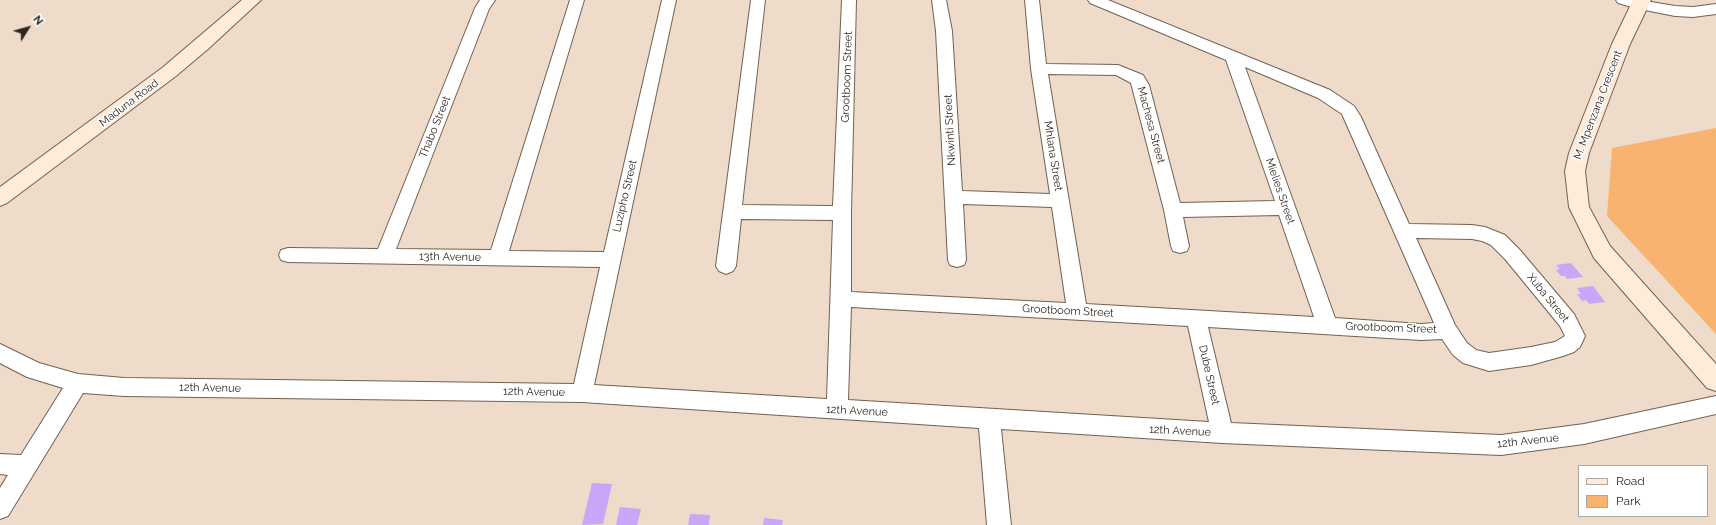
<!DOCTYPE html>
<style>
body{margin:0}
#map{position:relative;width:1716px;height:525px;overflow:hidden;background:#eedbca;font-family:Raleway,sans-serif}
canvas{display:block}
.legend{position:absolute;left:1578px;top:465px;width:130px;height:52px;box-sizing:border-box;background:#fff;border:1px solid #aba9a6;margin:0;padding:5px 7px;list-style:none;font-size:12px;color:#2e2720}
.legend li{display:flex;align-items:center;gap:8px;height:20px}
.legend b{width:20px;border:1px solid #aba9a6}
.north{position:absolute;left:8px;top:8px;width:40px;height:40px;-webkit-text-stroke:3px #fff;paint-order:stroke;rotate:53deg;font-size:11px;font-weight:700;line-height:16px;text-align:center;color:#2e2720}
.north::after{content:'';display:block;margin:auto;width:14px;height:18px;background:#2e2720;clip-path:polygon(50% 0,100% 100%,50% 72%,0 100%)}
</style>
<div id="map">
<canvas width="1716" height="525"></canvas>
<ul class="legend">
<li><b style="height:5px;background:#ffebda"></b>Road</li>
<li><b style="height:11px;background:#f8b371"></b>Park</li>
</ul>
<div class="north">N</div>
</div>
<script>
const ctx = document.querySelector('canvas').getContext('2d');
ctx.lineJoin = 'round';
function fill(path, color) {
  ctx.fillStyle = color;
  ctx.fill(path, 'evenodd');
}
function poly(rows) {
  const path = new Path2D();
  for (const r of rows) {
    path.moveTo(r[0], r[1]);
    for (let i = 2; i < r.length; i += 2) path.lineTo(r[i], r[i + 1]);
  }
  return path;
}
function trace(path, color, width, dash) {
  ctx.strokeStyle = color;
  ctx.lineWidth = width;
  ctx.lineCap = dash ? 'butt' : 'round';
  ctx.setLineDash(dash || []);
  ctx.stroke(path);
}
function label(font, color, halo, rows, align = 'center') {
  ctx.font = font + ' Raleway,sans-serif';
  ctx.lineWidth = 3;
  ctx.setLineDash([]);
  ctx.textBaseline = 'middle';
  ctx.strokeStyle = halo;
  ctx.fillStyle = color;
  for (const [text, x, y, turn = 0] of rows) {
    ctx.save();
    ctx.translate(x, y);
    ctx.rotate((+turn || 0) * Math.PI / 180);
    ctx.textAlign = isNaN(turn) ? turn : align;
    if (halo) ctx.strokeText(text, 0, 0);
    ctx.fillText(text, 0, 0);
    ctx.restore();
  }
}
const green = poly([
 [1716,128,1716,334,1607,216,1612,148]
]);
const building = poly([
 [1571,263,1583,277,1567,279,1565,276,1561,276,1556,270,1560,269,1556,265],
 [1593,286,1605,302,1589,304,1586,300,1582,301,1577,294,1581,294,1577,288],
 [592,483,612,484,603,524,582,525],
 [620,507,641,509,637,525,616,525],
 [690,514,710,515,709,525,688,525],
 [764,518,783,520,782,525,763,525]
]);
const street = poly([
 [480,0,495,0,489,9,396,249,491,250,570,0,584,0,509,251,604,252,662,0,676,0,594,385,827,399,833,220,741,219,736,266,733,271,726,274,719,271,716,266,751,0,765,0,742,205,833,206,842,0,856,0,851,213,851,292,1066,303,1052,207,963,204,966,260,964,265,957,267,950,265,948,260,936,31,932,0,946,0,952,31,962,191,1050,194,1031,69,1025,0,1039,0,1046,64,1118,65,1143,75,1149,85,1180,203,1275,201,1226,60,1090,3,1088,0,1108,0,1330,90,1354,106,1361,117,1409,224,1472,225,1485,227,1505,235,1519,249,1574,314,1585,336,1580,347,1574,352,1563,356,1531,365,1489,371,1463,363,1453,355,1442,339,1421,340,1208,327,1231,423,1501,435,1584,424,1716,396,1716,414,1584,444,1501,455,1222,443,1001,429,1011,525,987,525,979,428,582,402,124,396,83,393,8,516,0,519,0,488,8,475,0,474,0,454,21,455,63,388,27,377,0,363,0,344,39,363,78,374,124,378,574,384,600,267,288,262,281,260,279,255,281,250,288,248,378,249,475,8,480,0],
 [1245,67,1318,98,1342,114,1434,323,1421,324,1335,318,1245,67],
 [1048,74,1116,75,1131,83,1164,210,1171,246,1173,251,1180,253,1187,251,1189,246,1183,217,1279,215,1314,317,1086,304,1048,74],
 [1416,238,1472,239,1482,241,1491,245,1505,259,1560,326,1565,336,1555,342,1531,347,1489,353,1476,350,1467,343,1455,325,1416,238],
 [851,307,1188,326,1209,422,848,400,851,307],
 [1616,0,1639,0,1675,6,1693,7,1716,4,1716,14,1693,17,1675,16,1635,8,1618,3,1616,0]
]);
const secondary = poly([
 [242,0,261,0,208,49,176,76,7,203,0,206,0,187,162,68,242,0],
 [1633,0,1651,0,1630,44,1589,153,1585,171,1589,207,1610,246,1716,364,1716,391,1707,388,1594,258,1569,207,1565,171,1569,153,1612,44,1633,0]
]);
const streetNames = [
 ["Grootboom Street",847,77,-88],
 ["Maduna Road",129,103,-37],
 ["M. Mpenzana Crescent",1598,105,-69],
 ["Machesa Street",1151,125,75],
 ["Thabo Street",435,127,-68],
 ["Nkwinti Street",950,130,-93],
 ["Mhlana Street",1053,156,81],
 ["Mielies Street",1280,191,71],
 ["Luzipho Street",625,196,-77],
 ["13th Avenue",450,257,1],
 ["Xuba Street",1548,298,51],
 ["Grootboom Street",1068,311,3],
 ["Grootboom Street",1391,328,2],
 ["Dube Street",1209,375,77],
 ["12th Avenue",210,388,1],
 ["12th Avenue",534,392,1],
 ["12th Avenue",857,411,3],
 ["12th Avenue",1180,431,3],
 ["12th Avenue",1528,441,-6]
];
fill(green, '#f8b371');
fill(building, '#caa6f9');
trace(street, '#726152', 2);
trace(secondary, '#726152', 2);
fill(street, '#fff');
fill(secondary, '#ffebda');
label('11px', '#2e2720', '#fff', streetNames);
</script>
